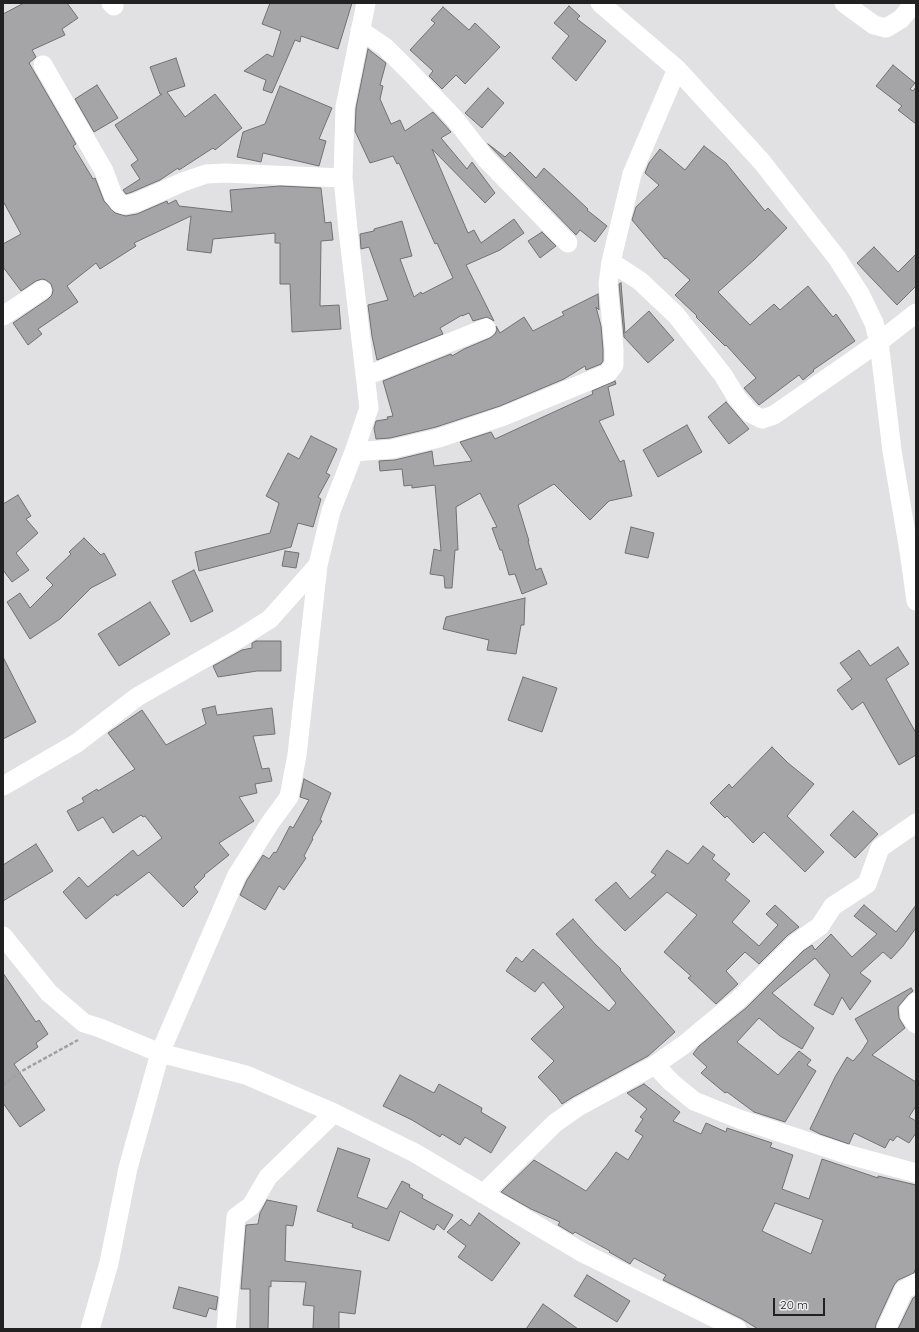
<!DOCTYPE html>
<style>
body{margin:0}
#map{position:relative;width:919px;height:1332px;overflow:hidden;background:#e1e1e3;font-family:Quicksand,sans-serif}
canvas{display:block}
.frame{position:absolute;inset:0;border:4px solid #212122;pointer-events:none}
.scale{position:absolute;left:773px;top:1298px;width:52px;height:18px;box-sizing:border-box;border:2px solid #212122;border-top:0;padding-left:5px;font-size:12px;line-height:14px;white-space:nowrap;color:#212122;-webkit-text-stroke:3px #eeeef0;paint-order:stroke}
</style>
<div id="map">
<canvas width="919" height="1332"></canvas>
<div class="frame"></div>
<div class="scale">20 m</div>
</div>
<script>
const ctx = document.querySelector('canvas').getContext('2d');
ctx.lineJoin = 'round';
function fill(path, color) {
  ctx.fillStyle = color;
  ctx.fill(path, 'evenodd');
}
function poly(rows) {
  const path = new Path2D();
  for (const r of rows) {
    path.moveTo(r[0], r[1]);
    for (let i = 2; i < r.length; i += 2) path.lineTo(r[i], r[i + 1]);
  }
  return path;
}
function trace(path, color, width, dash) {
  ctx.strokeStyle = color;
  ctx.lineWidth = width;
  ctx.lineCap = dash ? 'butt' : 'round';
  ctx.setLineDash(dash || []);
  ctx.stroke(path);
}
const building = poly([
 [24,3,67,3,78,18,62,29,65,35,32,50,36,57,29,63,76,144,73,146,93,179,95,178,104,201,115,213,126,216,137,214,167,201,168,204,176,200,179,206,232,212,230,190,280,186,321,188,325,223,331,222,333,240,321,241,320,306,339,305,341,329,292,332,290,284,280,284,280,243,275,243,275,233,213,239,211,253,187,250,191,216,134,243,136,246,100,269,96,263,67,286,78,302,38,329,42,334,28,345,13,323,48,299,52,295,53,290,51,284,46,280,42,279,36,281,21,291,3,267,3,244,21,234,3,201,3,14,24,3],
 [270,3,352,3,338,49,301,36,300,42,295,40,272,93,263,90,266,80,244,71,267,54,273,57,281,31,262,24,270,3],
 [569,6,580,16,577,19,606,41,576,81,552,58,569,36,554,23,569,6],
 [443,7,469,30,475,23,500,47,465,84,456,75,442,89,429,76,433,71,410,50,435,23,431,20,443,7],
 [368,49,386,63,380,85,383,86,380,99,391,124,400,120,405,131,433,112,451,132,441,138,467,169,472,162,495,193,485,203,432,149,468,233,474,230,481,243,514,219,524,233,500,250,466,265,494,321,487,317,473,321,469,313,462,316,462,315,440,328,443,334,377,360,372,336,368,305,388,300,369,247,361,249,360,234,374,231,374,229,402,221,412,256,400,259,414,297,421,292,422,294,453,278,437,243,435,244,399,163,397,164,393,156,370,163,355,131,356,108,368,49],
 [176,58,185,86,167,92,185,117,215,94,242,128,215,150,213,148,179,170,178,168,160,180,132,192,126,194,123,190,140,179,131,165,138,160,115,125,162,94,160,94,150,67,176,58],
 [893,65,915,83,910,89,913,91,916,87,916,124,898,110,902,106,876,86,893,65],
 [97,85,118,118,94,132,75,99,97,85],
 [280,86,332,108,319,139,326,141,319,166,263,153,261,162,237,157,243,132,265,124,280,86],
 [488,88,504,103,482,128,465,113,488,88],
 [488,144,505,157,510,152,536,178,544,168,588,209,587,210,607,226,595,242,580,230,576,235,488,144],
 [704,146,726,163,765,211,768,208,787,228,754,260,718,292,750,325,774,304,780,310,808,286,833,317,836,314,855,341,813,370,814,371,803,380,799,375,759,405,744,388,756,378,726,345,725,346,696,317,697,316,675,295,690,280,666,258,665,259,632,220,636,207,659,185,645,173,649,163,660,149,685,170,704,146],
 [542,232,556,246,540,258,528,241,542,232],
 [874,247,898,272,916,254,916,286,897,305,857,263,874,247],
 [621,283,625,333,649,311,674,340,648,363,624,337,619,284,621,283],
 [598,294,599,310,596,307,601,326,603,350,603,361,601,364,586,370,585,366,564,379,500,406,436,427,390,438,376,439,374,428,376,421,388,419,387,417,393,416,383,381,451,354,452,356,464,349,490,338,495,334,497,330,496,326,500,333,524,317,533,331,564,315,562,312,598,294],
 [615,381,616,384,608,387,614,415,599,421,620,462,624,460,632,496,609,501,590,520,554,484,518,505,529,541,528,541,536,570,541,568,547,584,522,594,515,574,509,575,502,550,500,550,492,528,497,527,480,493,456,507,458,550,455,550,452,588,445,588,444,576,430,574,434,549,441,551,435,485,412,488,412,485,404,486,402,469,380,471,379,461,395,460,432,451,434,466,472,461,460,442,491,432,495,439,593,394,592,391,615,381],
 [726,402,749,429,729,444,708,417,726,402],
 [687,425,702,452,658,477,643,450,687,425],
 [311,436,337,449,326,473,330,475,318,497,321,499,313,527,298,523,291,547,199,571,195,552,270,533,279,503,266,496,288,453,299,459,311,436],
 [18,495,31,516,26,519,38,533,16,553,29,570,12,582,3,570,3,504,18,495],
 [631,527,654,533,648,558,625,553,631,527],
 [84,538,101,555,104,553,116,575,91,588,60,619,30,639,7,602,20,593,30,608,53,585,46,578,71,554,69,552,84,538],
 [285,551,299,553,296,568,282,566,285,551],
 [194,570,213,611,191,622,172,581,194,570],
 [525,598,524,625,521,625,516,654,487,650,489,640,443,629,446,617,525,598],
 [150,602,170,634,119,666,98,634,150,602],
 [256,641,281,641,281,671,257,671,218,677,213,666,242,650,252,648,252,643,256,641],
 [898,647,909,664,886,679,916,733,916,755,899,765,863,702,852,710,837,690,852,679,840,663,859,650,870,666,898,647],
 [3,657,36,722,3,739,3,657],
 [523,677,557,688,542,732,508,720,523,677],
 [215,706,217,715,272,708,275,734,253,736,262,769,269,768,272,781,255,784,257,793,239,797,254,821,219,843,229,855,204,875,205,876,194,887,198,892,183,907,149,872,117,896,116,894,86,919,63,892,79,877,88,887,133,850,138,856,162,838,145,816,143,817,141,815,113,833,103,817,78,831,67,811,84,802,82,798,97,789,98,791,135,769,108,733,142,710,166,745,206,724,202,709,215,706],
 [772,747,788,763,814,784,787,816,824,852,805,872,764,832,753,843,727,816,725,818,710,803,729,784,732,788,772,747],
 [304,779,331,793,320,820,322,821,312,838,313,839,304,856,306,858,284,890,279,886,265,910,240,895,247,880,263,855,269,859,274,852,276,853,290,826,293,828,309,800,300,797,304,779],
 [853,811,878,834,855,858,830,835,853,811],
 [36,844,53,871,3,901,3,865,36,844],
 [703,846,715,855,712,859,730,874,725,880,750,901,732,922,759,946,778,925,766,914,775,905,799,927,788,935,759,964,745,952,726,971,738,984,716,1004,688,978,691,976,664,952,697,915,667,892,625,931,595,900,616,882,630,899,656,875,651,872,667,850,688,864,703,846],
 [864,905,896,932,916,905,916,928,903,946,891,959,883,952,860,973,871,981,850,1010,842,997,833,1015,814,1005,830,975,815,958,772,993,814,1028,802,1049,780,1036,759,1018,737,1042,778,1075,799,1051,811,1060,807,1065,816,1071,785,1122,754,1112,727,1092,725,1093,701,1073,707,1067,693,1054,699,1046,746,1008,803,951,812,945,815,950,831,934,852,957,877,934,854,916,864,905],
 [573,919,595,944,621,969,620,970,675,1032,648,1056,573,1097,562,1104,557,1097,538,1077,554,1061,531,1039,564,1007,543,982,535,992,506,971,516,957,522,962,533,949,609,1011,616,1003,556,934,573,919],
 [3,973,36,1022,39,1020,48,1034,36,1043,38,1047,14,1064,45,1110,20,1127,3,1103,3,973],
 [911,988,913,991,908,995,898,1007,899,1018,905,1028,872,1055,916,1082,916,1106,909,1117,916,1121,916,1133,909,1143,897,1136,893,1141,890,1139,885,1148,854,1133,849,1144,820,1134,810,1129,835,1077,847,1057,853,1061,861,1052,868,1041,855,1019,911,988],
 [400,1075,434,1093,439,1084,482,1108,481,1112,506,1127,491,1153,465,1137,460,1145,442,1134,440,1137,412,1120,383,1106,400,1075],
 [644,1084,680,1112,673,1121,701,1134,706,1123,726,1132,727,1128,772,1143,770,1147,793,1155,782,1189,809,1199,822,1159,878,1178,878,1176,916,1185,916,1267,914,1273,898,1280,894,1285,876,1324,875,1329,758,1329,742,1319,663,1280,666,1275,634,1258,630,1264,625,1261,609,1252,610,1251,575,1232,573,1234,558,1225,560,1222,531,1209,501,1192,534,1160,586,1191,607,1165,616,1152,628,1160,643,1136,635,1131,643,1119,640,1117,647,1109,627,1093,644,1084],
 [775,1203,823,1220,811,1254,762,1231,775,1203],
 [338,1148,370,1159,357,1197,387,1209,402,1181,410,1185,409,1187,423,1195,422,1198,453,1215,444,1230,437,1224,434,1230,400,1211,389,1241,352,1227,353,1224,317,1211,338,1148],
 [267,1200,297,1206,293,1226,286,1225,285,1261,361,1271,355,1314,339,1312,339,1329,313,1329,314,1306,303,1305,306,1282,271,1281,271,1287,269,1286,268,1329,250,1329,250,1289,241,1289,246,1225,258,1224,260,1213,267,1200],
 [479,1213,520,1243,492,1281,458,1257,466,1246,447,1232,461,1219,470,1226,479,1213],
 [587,1275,630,1301,617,1322,574,1296,587,1275],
 [179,1287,218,1297,216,1310,209,1308,206,1317,173,1308,179,1287],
 [916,1296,916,1329,898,1329,913,1298,916,1296],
 [543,1304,560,1316,578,1329,526,1329,543,1304]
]);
const path = poly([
 [3,1085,20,1072,78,1040]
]);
const street = poly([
 [111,3,114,6],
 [600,3,677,69,762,162,837,258,860,294,874,323,879,342,892,451,909,551,916,601],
 [844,3,874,25,886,28,901,19,914,3],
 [360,30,385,47,410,72,454,118,486,159,568,243],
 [43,65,104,171,113,195,119,203,124,205,135,203,183,182,206,174,225,173,343,178],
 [611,262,640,281,676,315,723,375,737,398,750,413,762,419,774,415,879,342,916,313],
 [3,316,42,290],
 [366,376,486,328],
 [354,452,392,449,439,438,504,416,608,373,614,365,614,349,608,284,611,262,632,174,677,69],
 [3,786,77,743,137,697,240,638,270,619,318,565],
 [3,936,49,993,84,1023,100,1028,160,1053,246,1075,334,1113,415,1153,583,1253,737,1329],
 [916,1002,909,1010,910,1016,916,1024],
 [655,1065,671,1082,694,1101,739,1119,846,1154,916,1173],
 [483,1194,555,1123,578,1107,655,1065,685,1044,738,1000,796,943,820,926,833,906,867,884,880,848,916,823],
 [90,1329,109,1263,128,1168,160,1053,237,875,270,823,289,797,297,755,318,565,331,511,354,452,369,408,348,230,343,178,345,107,366,3],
 [226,1329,236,1217,251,1206,268,1177,334,1113],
 [886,1329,904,1290,916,1283]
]);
fill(building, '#a5a5a7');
trace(building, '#707172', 1);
trace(path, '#a0a0a2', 2.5, [4, 2]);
trace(street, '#fff', 19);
</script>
